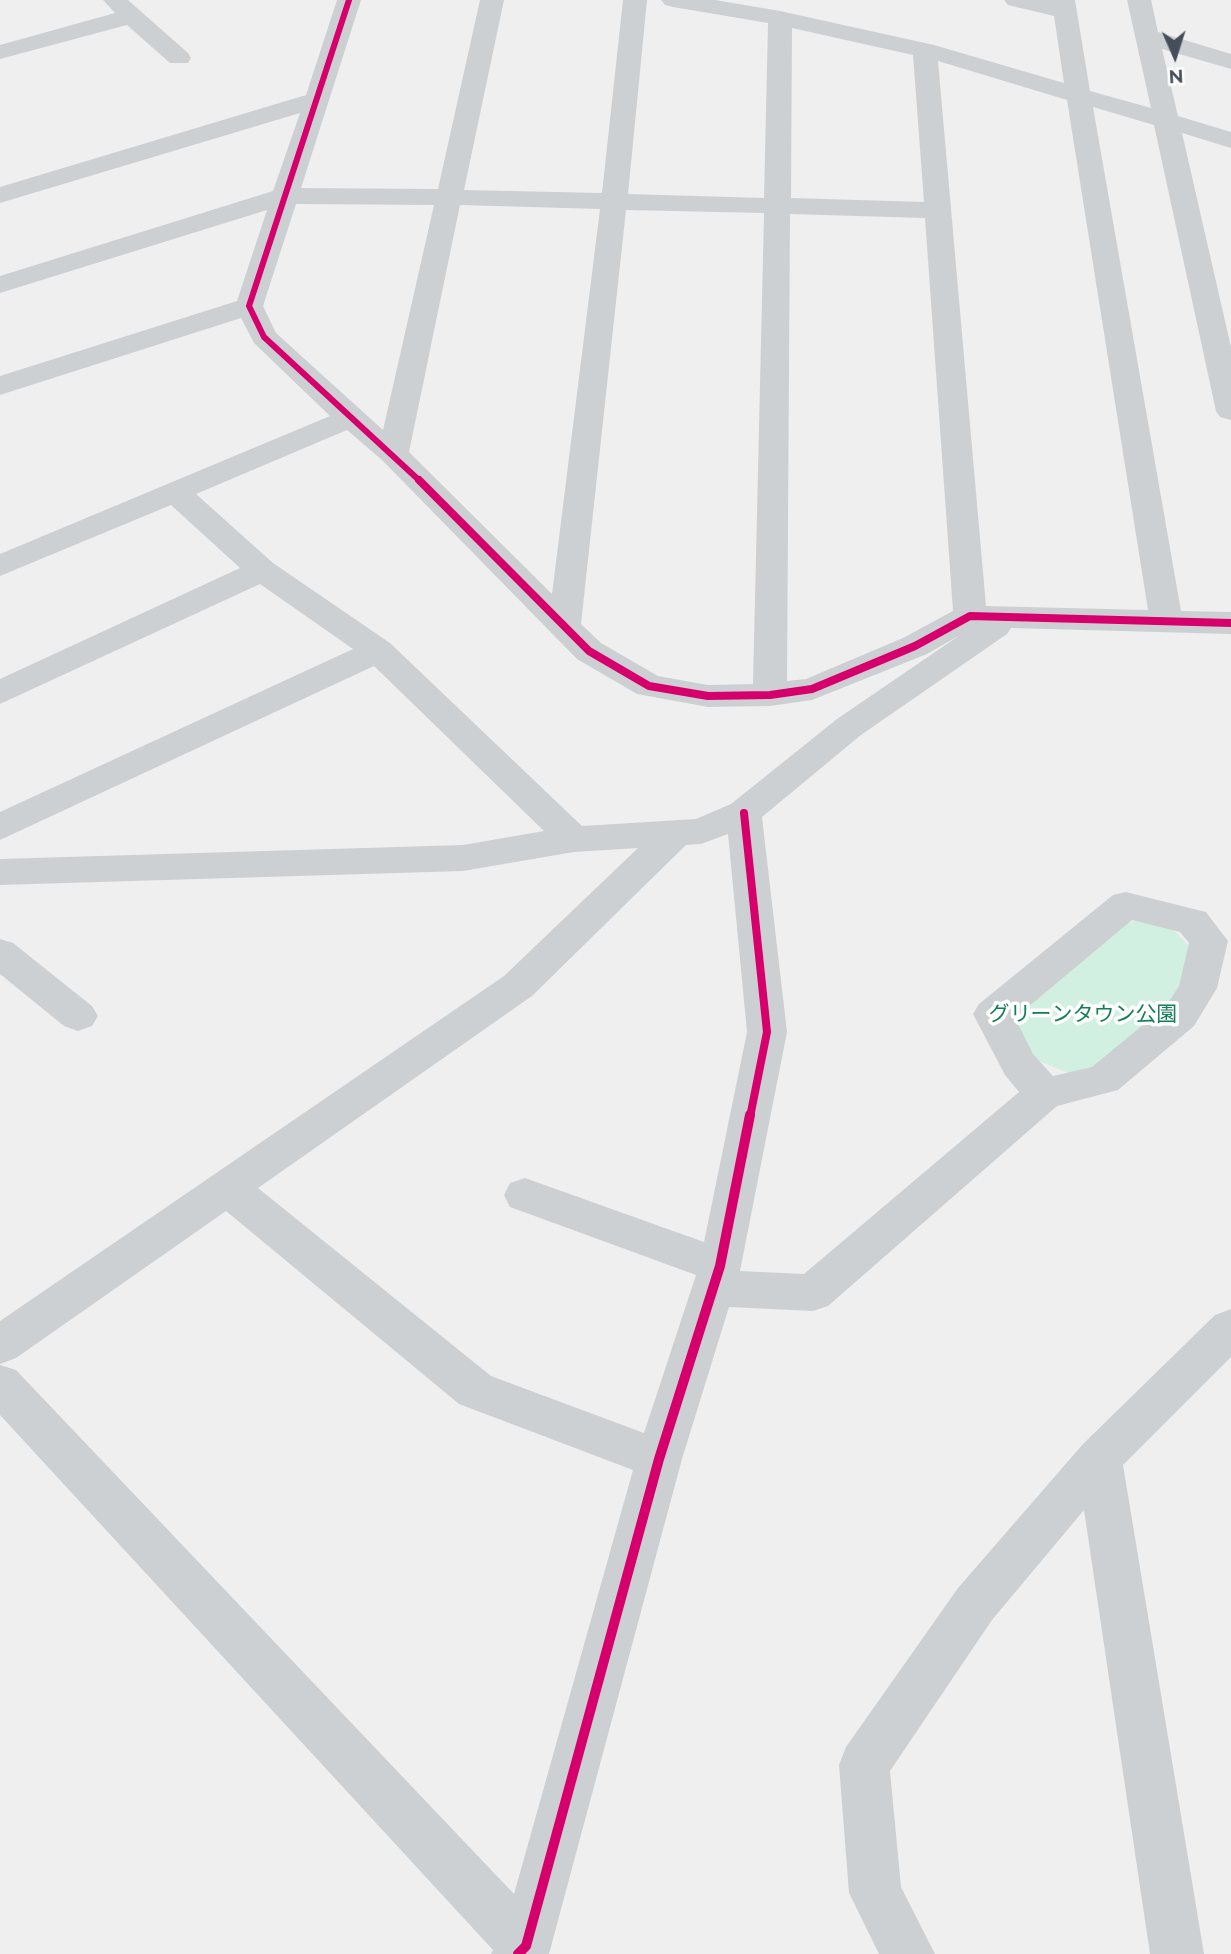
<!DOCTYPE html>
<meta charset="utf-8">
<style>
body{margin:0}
#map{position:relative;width:1231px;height:1954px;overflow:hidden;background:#f0efef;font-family:Raleway,sans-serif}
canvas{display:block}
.north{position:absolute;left:1140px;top:21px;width:70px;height:70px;-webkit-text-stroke:5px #fff;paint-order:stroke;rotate:177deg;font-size:19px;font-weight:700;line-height:28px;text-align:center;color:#454f5c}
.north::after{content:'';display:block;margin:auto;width:24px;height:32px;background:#454f5c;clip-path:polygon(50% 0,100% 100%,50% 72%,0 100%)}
</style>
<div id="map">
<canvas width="1231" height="1954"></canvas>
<div class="north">N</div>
</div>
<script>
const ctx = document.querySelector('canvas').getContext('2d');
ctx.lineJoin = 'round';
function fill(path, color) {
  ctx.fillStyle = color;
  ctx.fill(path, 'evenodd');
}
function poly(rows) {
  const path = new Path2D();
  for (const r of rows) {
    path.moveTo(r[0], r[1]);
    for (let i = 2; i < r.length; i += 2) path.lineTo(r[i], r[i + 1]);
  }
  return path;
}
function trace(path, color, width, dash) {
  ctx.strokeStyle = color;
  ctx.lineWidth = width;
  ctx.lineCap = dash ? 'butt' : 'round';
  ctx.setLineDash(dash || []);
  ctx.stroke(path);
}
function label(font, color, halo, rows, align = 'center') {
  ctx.font = font + ' Raleway,"Noto Sans JP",sans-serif';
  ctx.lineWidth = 7;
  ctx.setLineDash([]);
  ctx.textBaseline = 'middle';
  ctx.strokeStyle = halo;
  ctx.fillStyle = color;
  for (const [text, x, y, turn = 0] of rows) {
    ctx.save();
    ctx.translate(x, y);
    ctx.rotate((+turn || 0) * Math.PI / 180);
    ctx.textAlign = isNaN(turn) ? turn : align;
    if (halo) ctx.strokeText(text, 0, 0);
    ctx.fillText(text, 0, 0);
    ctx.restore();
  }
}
const green = poly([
 [1134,921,1171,927,1192,949,1192,985,1102,1069,1069,1073,1036,1060,1016,1032,1011,1009,1113,927]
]);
const minor = poly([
 [103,0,128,0,188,53,191,58,188,63,170,63,127,25,0,59,0,45,115,13,103,0],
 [337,0,361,0,301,188,438,189,480,0,504,0,464,190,602,193,623,0,647,0,628,194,764,198,768,23,673,7,665,5,661,0,715,0,780,11,934,45,1064,83,1054,16,1008,5,1004,0,1075,0,1090,91,1151,108,1127,0,1151,0,1158,32,1231,54,1231,69,1162,49,1178,116,1231,132,1231,148,1182,133,1231,347,1231,420,1220,417,1216,411,1154,125,1093,107,1181,611,1231,612,1231,634,1011,628,1007,634,861,735,762,817,787,1032,740,1271,804,1274,1019,1092,1005,1075,973,1014,979,1004,1113,895,1126,892,1206,912,1228,941,1217,988,1194,1026,1118,1090,1057,1106,828,1306,813,1311,729,1307,682,1459,549,1954,491,1954,493,1950,0,1415,0,1365,16,1370,514,1894,633,1470,459,1404,226,1211,16,1358,0,1364,0,1321,504,976,638,848,574,852,463,871,0,885,0,859,463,845,544,831,374,666,0,840,0,812,353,649,260,584,0,704,0,679,240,568,171,505,0,576,0,554,330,416,254,343,241,318,0,395,0,376,237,301,267,210,0,293,0,276,273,191,300,113,0,203,0,187,306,95,337,0],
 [792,28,913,55,924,202,791,198,792,28],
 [938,61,1067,100,1148,610,986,606,938,61],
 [296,204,434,205,383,430,276,333,263,306,296,204],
 [460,205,600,209,552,594,409,452,460,205],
 [626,210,764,213,753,684,708,685,658,676,601,643,581,624,626,210],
 [790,214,925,218,953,611,903,638,806,679,787,681,790,214],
 [347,430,382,460,577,659,637,694,708,707,770,706,812,700,927,654,960,635,837,719,731,804,696,819,582,826,390,643,273,563,196,494,347,430],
 [728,834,747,1032,704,1242,525,1178,510,1183,504,1195,510,1207,696,1275,644,1433,491,1376,258,1188,532,996,686,845,701,844,728,834],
 [1132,920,1180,932,1189,943,1179,986,1166,1006,1092,1067,1053,1076,1033,1054,1015,1018,1132,920],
 [0,939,13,943,92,1006,98,1016,92,1026,78,1031,64,1026,0,974,0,939],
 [1231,1309,1231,1357,1123,1465,1204,1954,1150,1954,1084,1510,992,1620,890,1771,901,1887,935,1954,879,1954,849,1893,839,1765,846,1747,958,1588,1083,1444,1215,1315,1231,1309]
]);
const cyclewayFar2 = poly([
 [349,0,249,306,264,337,421,482]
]);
const cyclewayFar1 = poly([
 [419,480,589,651,649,686,708,696,770,695,812,689,915,646,970,616,1231,623],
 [744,813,767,1032,750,1117]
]);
const cycleway = poly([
 [518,1954,526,1946,659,1459,720,1266,750,1115]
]);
const parkNames = [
 ["グリーンタウン公園",1083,1015]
];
fill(green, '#d2f0e1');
fill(minor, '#cdd0d3');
trace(cyclewayFar2, '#d6006c', 6);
trace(cyclewayFar1, '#d6006c', 8);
trace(cycleway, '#d6006c', 10);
label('21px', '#147f56', '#fff', parkNames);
</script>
